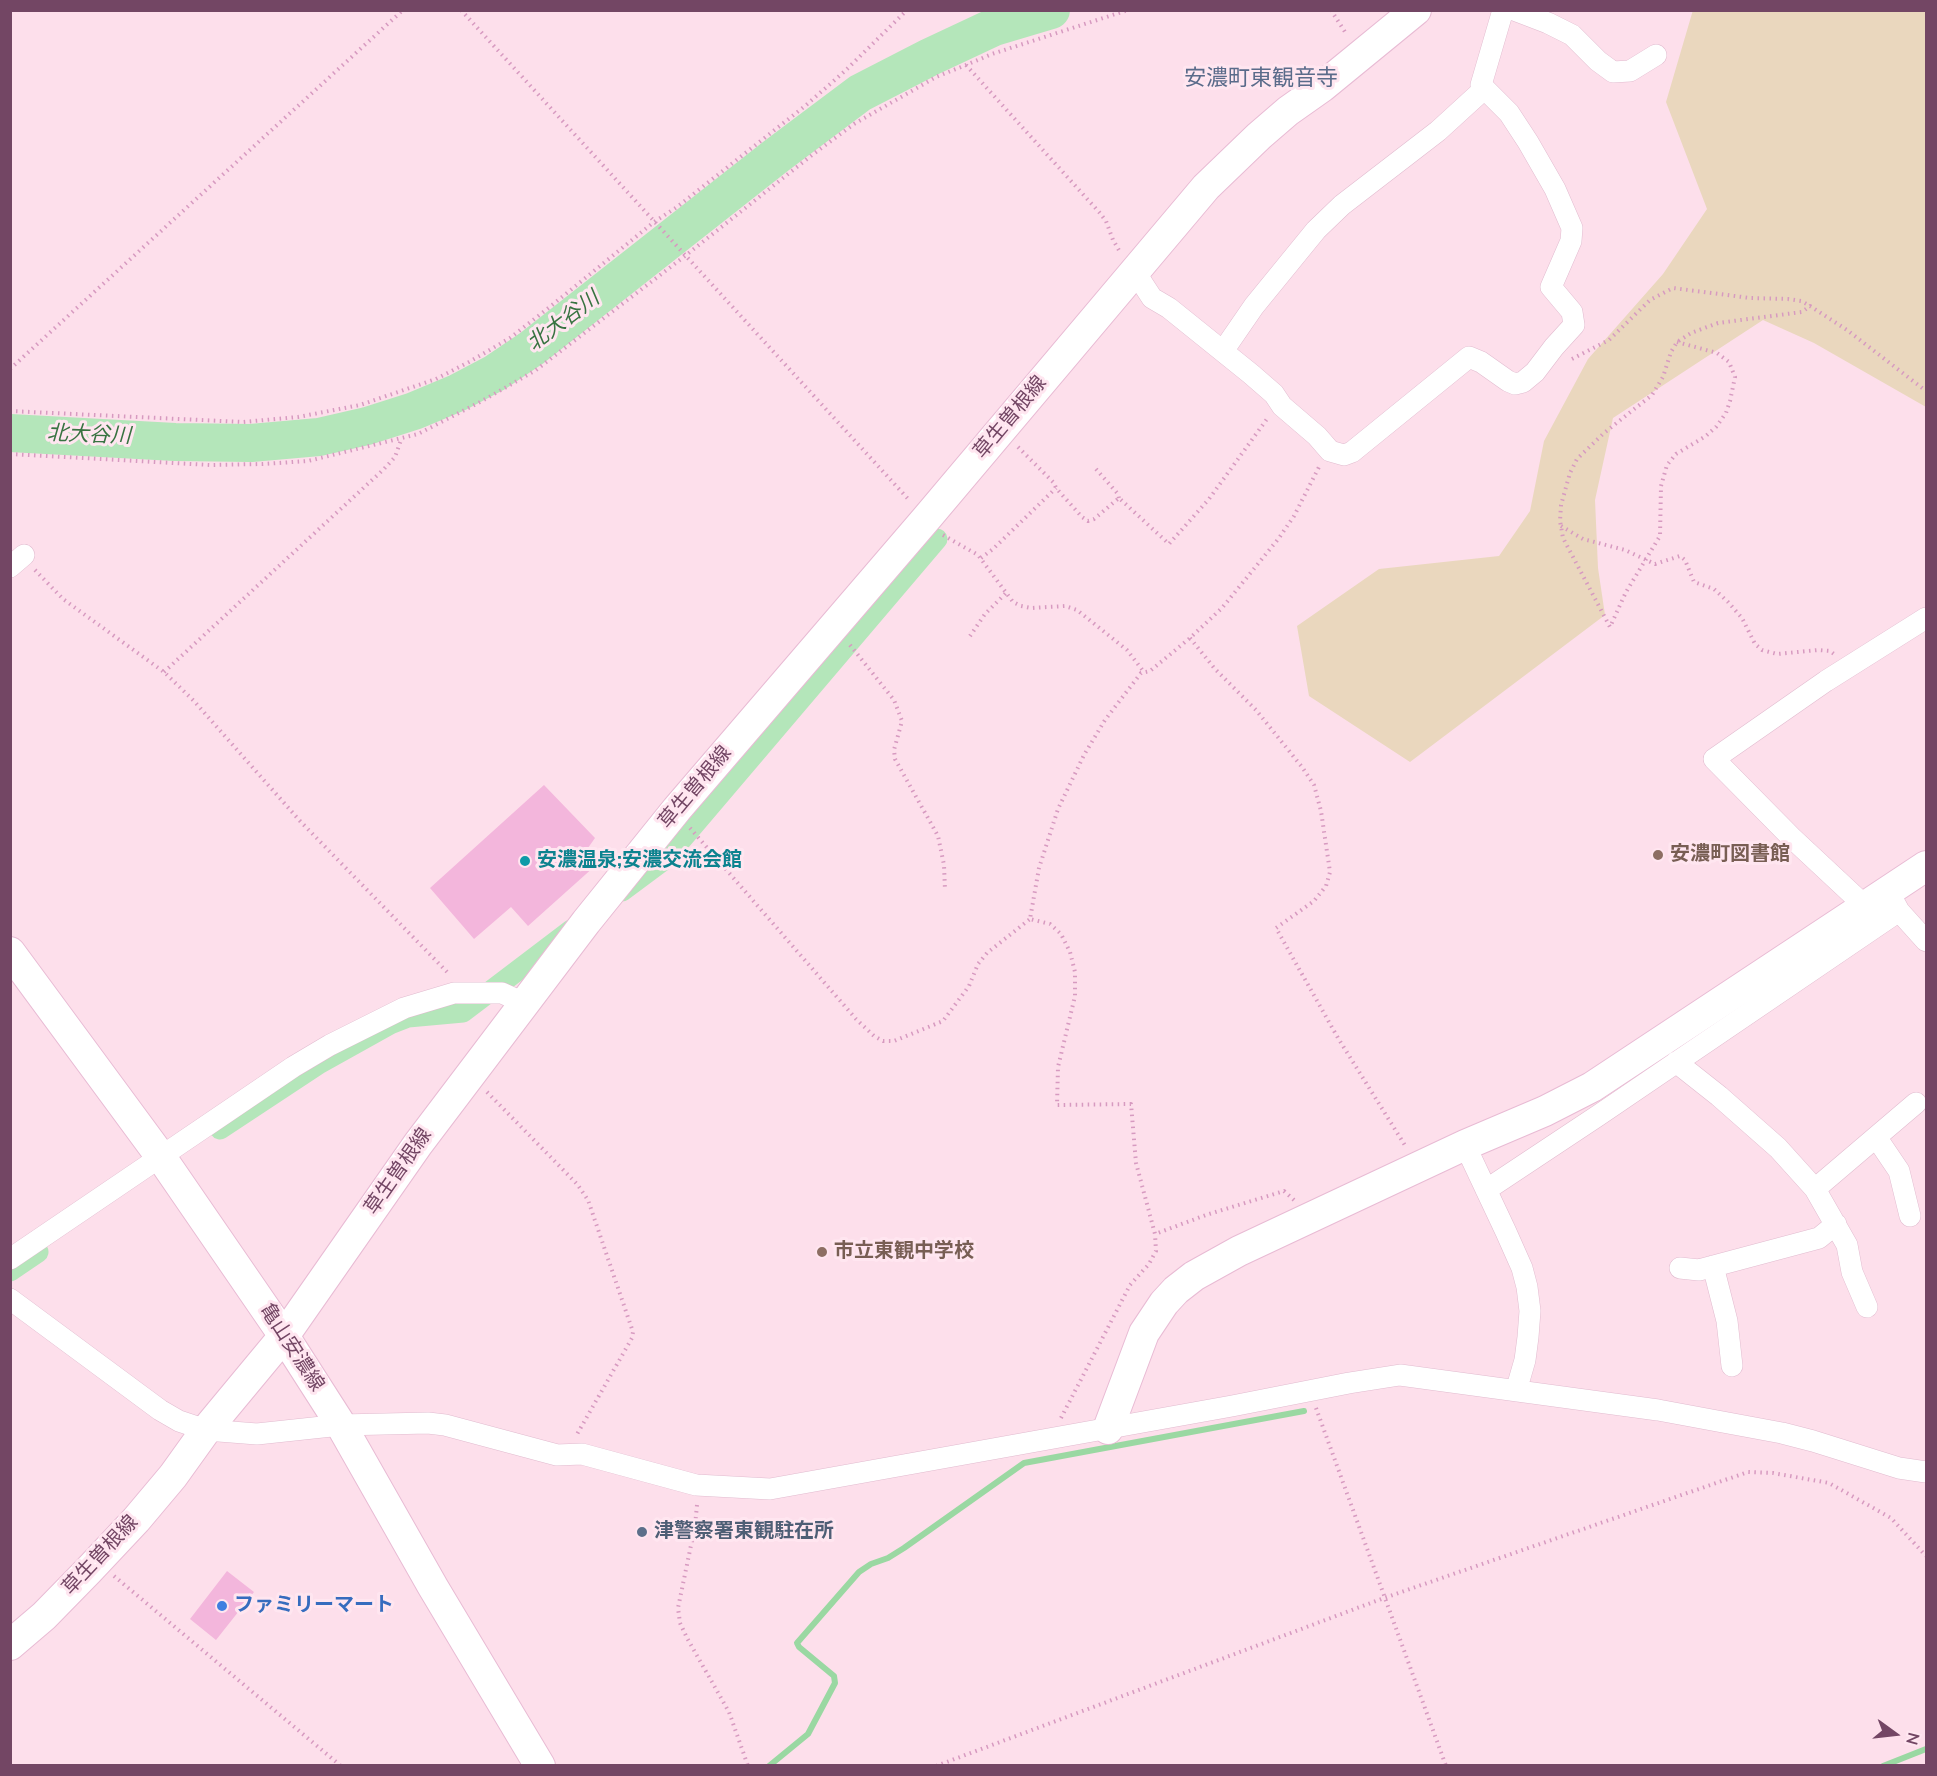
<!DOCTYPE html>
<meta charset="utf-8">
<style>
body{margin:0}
#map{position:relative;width:1937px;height:1776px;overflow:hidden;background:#fddfeb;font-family:"Nunito Sans",sans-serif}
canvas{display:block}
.frame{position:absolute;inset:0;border:12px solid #734664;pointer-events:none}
.north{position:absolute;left:1865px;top:1704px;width:60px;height:60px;-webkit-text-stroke:4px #ffe6f0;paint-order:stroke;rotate:105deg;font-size:16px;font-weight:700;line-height:24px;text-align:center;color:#734664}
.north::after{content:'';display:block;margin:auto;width:21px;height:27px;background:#734664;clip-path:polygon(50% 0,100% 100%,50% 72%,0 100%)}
</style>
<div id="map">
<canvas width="1937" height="1776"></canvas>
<div class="frame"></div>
<div class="north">N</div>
</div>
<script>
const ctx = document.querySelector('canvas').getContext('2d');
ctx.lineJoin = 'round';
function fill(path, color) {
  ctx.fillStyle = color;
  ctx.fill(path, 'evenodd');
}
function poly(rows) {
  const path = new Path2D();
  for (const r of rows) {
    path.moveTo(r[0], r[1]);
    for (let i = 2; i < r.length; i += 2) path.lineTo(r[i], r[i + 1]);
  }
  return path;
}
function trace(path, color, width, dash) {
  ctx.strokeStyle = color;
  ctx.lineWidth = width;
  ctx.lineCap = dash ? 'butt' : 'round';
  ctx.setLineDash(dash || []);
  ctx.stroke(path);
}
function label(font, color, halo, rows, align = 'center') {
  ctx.font = font + ' "Nunito Sans","Noto Sans JP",sans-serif';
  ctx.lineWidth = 6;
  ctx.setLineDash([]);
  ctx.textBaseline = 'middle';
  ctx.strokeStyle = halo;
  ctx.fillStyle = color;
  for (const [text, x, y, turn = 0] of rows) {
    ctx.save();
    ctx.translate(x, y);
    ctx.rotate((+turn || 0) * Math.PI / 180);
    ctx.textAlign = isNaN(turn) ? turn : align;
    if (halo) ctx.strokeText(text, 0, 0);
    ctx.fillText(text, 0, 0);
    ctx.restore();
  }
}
const green = poly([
 [1693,10,1926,11,1926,407,1814,343,1763,320,1613,418,1595,500,1598,568,1605,615,1410,762,1309,696,1297,626,1379,569,1499,556,1530,511,1544,441,1588,359,1663,274,1707,209,1666,102]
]);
const stream = poly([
 [769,1766,808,1734,835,1683,834,1676,799,1647,797,1643,859,1572,871,1564,888,1558,904,1548,1024,1463,1304,1411],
 [1883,1766,1926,1749]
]);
const canal = poly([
 [622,891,665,859,937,539],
 [220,1129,320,1063,390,1024,408,1017,463,1012,571,930],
 [10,1271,38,1252]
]);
const river = poly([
 [10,433,175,442,251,443,319,437,367,426,414,411,457,393,495,373,532,348,776,156,860,93,930,57,994,27,1051,10]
]);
const building = poly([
 [544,785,595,838,583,855,595,866,528,926,511,907,474,939,430,888],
 [227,1571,254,1592,216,1640,190,1619]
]);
const path = poly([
 [461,10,910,501],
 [1331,10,1347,35],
 [966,65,1099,212,1106,221,1113,240,1120,252],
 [1677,342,1717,353,1729,362,1735,377,1730,401,1726,413,1716,427,1706,436,1676,454,1667,465,1661,486,1660,536,1626,592,1610,627,1563,538,1560,521,1561,505,1570,473,1577,459,1604,433,1652,395,1663,377,1671,352,1677,342,1691,333,1718,323,1802,312,1810,306,1847,330,1926,391],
 [1572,359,1609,340,1650,300,1673,288,1750,298,1788,299,1801,301,1810,306],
 [10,369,403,10],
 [10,411,243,422,298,417,360,405,436,379,469,362,510,338,551,306,654,222,677,207,805,106,845,71,907,10],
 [1018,447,1054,483,1056,488,1082,517,1088,521,1094,519,1119,498,1169,544,1209,499,1267,419],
 [10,454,210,465,263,464,308,461,418,434,482,401,536,370,685,256,812,155,854,124,936,77,966,65,992,54,1128,10],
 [1096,469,1118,494,1119,498],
 [1561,526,1583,539,1625,550,1655,564,1680,556,1685,560,1694,582,1714,589,1728,602,1742,618,1755,644,1762,650,1777,654,1818,650,1830,651,1834,654],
 [943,535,978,555,1013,602,1021,606,1031,608,1065,606,1077,610,1127,650,1144,672],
 [981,558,993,549,1056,488],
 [35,570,63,599,164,672,194,701,300,821,449,974],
 [970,636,985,614,1006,593],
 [1190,638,1215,669,1256,710,1302,767,1314,785,1321,811,1330,872,1326,886,1314,901,1276,928,1338,1038,1406,1147],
 [850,645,894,700,902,721,894,750,895,759,938,836,944,865,945,890],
 [164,672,384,469,395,457,401,440],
 [690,828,856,1019,874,1036,883,1041,894,1041,943,1021,969,986,978,964,987,953,1030,919],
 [487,1092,577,1184,588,1200,633,1332,632,1338,576,1436],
 [1294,1200,1284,1191,1206,1215,1155,1234,1136,1163,1131,1104,1057,1105,1058,1067,1075,996,1075,972,1070,952,1061,934,1050,924,1030,919,1039,868,1058,809,1084,755,1105,720,1141,673,1150,671,1190,638,1222,608,1279,538,1294,516,1319,467],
 [1316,1408,1446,1766],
 [1061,1418,1130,1285,1149,1264,1156,1251,1155,1234],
 [697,1505,695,1526,678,1608,680,1623,687,1638,729,1712,748,1766],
 [114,1576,341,1766],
 [936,1766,1384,1598,1748,1472,1773,1473,1829,1483,1891,1518,1926,1556]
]);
const street = poly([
 [1514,10,1548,23,1572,35,1598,61,1613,72,1630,71,1656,55],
 [1135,272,1152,298,1169,308,1251,374,1274,394,1282,406,1317,436,1330,451,1344,455,1352,452,1469,357,1481,362,1508,381,1515,384,1523,382,1535,372,1554,347,1574,325,1572,312,1551,287,1571,241,1572,228,1555,189,1528,142,1509,113,1481,85,1503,10],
 [1223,351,1254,306,1316,230,1342,205,1438,131,1484,89],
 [10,567,24,555],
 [1893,900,1899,911,1926,941],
 [1866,907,1791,837,1714,759,1826,681,1926,618],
 [1676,1062,1719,1096,1778,1148,1815,1189,1847,1245,1852,1272,1867,1307],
 [1876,1137,1899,1171,1910,1216],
 [1465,1145,1506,1232,1522,1268,1527,1287,1530,1311,1528,1337,1525,1360,1516,1391],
 [1815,1189,1916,1103],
 [1486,1190,1599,1115,1899,911],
 [10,1259,293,1067,330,1045,404,1008,454,993,502,993,524,1003],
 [1713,1266,1727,1321,1732,1366],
 [1680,1268,1699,1270,1819,1238,1836,1224],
 [10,1299,160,1410,179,1421,206,1430,257,1434,341,1425,428,1423,445,1425,557,1455,582,1454,696,1485,770,1489,1232,1406,1349,1383,1400,1375,1658,1410,1782,1433,1813,1441,1899,1468,1926,1472]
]);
const secondary = poly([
 [10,952,161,1157,284,1336,341,1425,433,1587,540,1766],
 [1108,1429,1144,1333,1164,1303,1176,1290,1194,1276,1239,1251,1465,1145,1545,1111,1592,1087,1926,866],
 [10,1645,44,1616,89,1570,136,1520,173,1476,206,1430,284,1336,418,1144,586,922,677,809,926,519,1206,187,1259,136,1288,111,1322,87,1416,10]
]);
const markers = [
 [1658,855,6,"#8d6e63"],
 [525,861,6,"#0f9aa8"],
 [822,1252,6,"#8d6e63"],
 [642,1532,6,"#5c6f8a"],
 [222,1606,6,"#3f7fe0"]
];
const streetNames = [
 ["草生曽根線",1011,418,-50],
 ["草生曽根線",696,788,-50],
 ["草生曽根線",399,1172,-55],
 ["亀山安濃線",291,1348,57],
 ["草生曽根線",101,1556,-47]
];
const educationNames = [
 ["安濃町図書館",1670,855],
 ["市立東観中学校",834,1252]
];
const cultureNames = [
 ["安濃温泉;安濃交流会館",537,861]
];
const serviceNames = [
 ["津警察署東観駐在所",654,1532]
];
const shopNames = [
 ["ファミリーマート",234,1606]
];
const waterNames = [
 ["北大谷川",564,322,-37],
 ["北大谷川",89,436,2]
];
const quarterNames = [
 ["安濃町東観音寺",1261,80]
];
fill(green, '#ead7be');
trace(stream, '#9ad8a2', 6);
trace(canal, '#b4e6ba', 21);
trace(river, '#b4e6ba', 38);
fill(building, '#f3b6dc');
trace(street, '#e1bbcf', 22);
trace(secondary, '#e8bbd4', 32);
trace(path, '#d79ac0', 4, [1.5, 4.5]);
trace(street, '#fff', 21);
trace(secondary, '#fff', 30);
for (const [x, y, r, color] of markers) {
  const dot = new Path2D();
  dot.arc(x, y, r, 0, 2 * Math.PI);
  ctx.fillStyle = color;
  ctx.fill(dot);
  trace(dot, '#ffe6f0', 2);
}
label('20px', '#734664', '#ffe6f0', streetNames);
label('bold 20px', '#785e54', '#ffe6f0', educationNames, 'left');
label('bold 20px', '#0d838f', '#ffe6f0', cultureNames, 'left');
label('bold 20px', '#4e5e75', '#ffe6f0', serviceNames, 'left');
label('bold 20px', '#366cbe', '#ffe6f0', shopNames, 'left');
label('italic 21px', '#387341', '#ffe6f0', waterNames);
label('22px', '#5a6b8a', '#ffe6f0', quarterNames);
</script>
